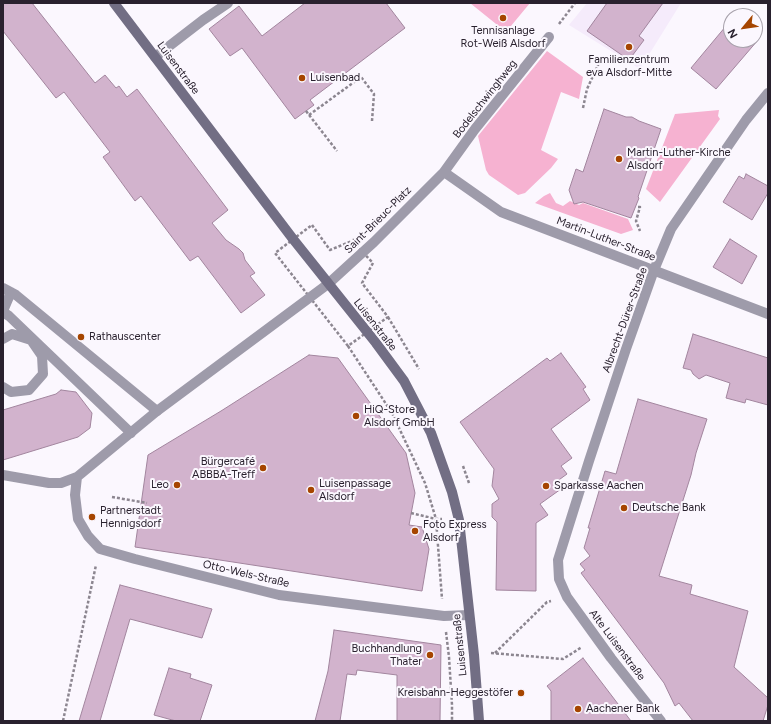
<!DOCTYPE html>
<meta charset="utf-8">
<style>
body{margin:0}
#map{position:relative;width:771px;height:724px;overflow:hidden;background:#fbf7fe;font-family:Figtree,sans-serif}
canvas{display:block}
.frame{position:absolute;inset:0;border:4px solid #29212e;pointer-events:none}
.north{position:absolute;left:723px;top:8px;width:40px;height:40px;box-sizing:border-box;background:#fbf7fe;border:1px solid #a7a1ab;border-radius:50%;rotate:241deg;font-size:11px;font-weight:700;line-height:16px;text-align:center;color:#29212e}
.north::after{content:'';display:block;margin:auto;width:14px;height:18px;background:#a64500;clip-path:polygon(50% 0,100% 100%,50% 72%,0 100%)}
</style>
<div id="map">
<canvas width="771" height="724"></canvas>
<div class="frame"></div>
<div class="north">N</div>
</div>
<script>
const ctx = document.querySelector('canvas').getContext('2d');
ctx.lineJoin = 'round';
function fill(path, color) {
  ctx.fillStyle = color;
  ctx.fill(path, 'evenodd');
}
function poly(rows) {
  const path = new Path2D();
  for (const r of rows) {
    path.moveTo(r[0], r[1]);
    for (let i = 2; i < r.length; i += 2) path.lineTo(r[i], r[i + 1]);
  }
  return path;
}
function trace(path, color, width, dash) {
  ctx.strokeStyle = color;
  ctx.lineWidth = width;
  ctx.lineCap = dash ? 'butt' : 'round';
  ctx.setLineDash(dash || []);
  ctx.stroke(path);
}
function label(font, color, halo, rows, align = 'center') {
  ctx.font = font + ' Figtree,sans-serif';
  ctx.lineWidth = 4;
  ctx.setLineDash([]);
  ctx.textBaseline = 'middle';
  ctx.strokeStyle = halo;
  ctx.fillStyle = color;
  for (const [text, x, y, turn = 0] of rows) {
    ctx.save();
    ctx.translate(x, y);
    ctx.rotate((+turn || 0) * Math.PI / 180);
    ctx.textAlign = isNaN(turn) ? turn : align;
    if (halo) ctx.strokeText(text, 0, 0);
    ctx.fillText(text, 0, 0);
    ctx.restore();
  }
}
const built = poly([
 [587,3,681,3,640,69,569,25]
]);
const green = poly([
 [470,3,530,3,506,32],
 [547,51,583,77,579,99,561,92,541,150,558,159,551,168,525,193,518,195,489,175,486,170,478,136],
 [719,110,718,116,720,119,660,202,646,189,675,114],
 [550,193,556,203,563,206,570,201,579,205,583,203,628,219,633,230,621,234,535,203,544,196]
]);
const building = poly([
 [3,3,32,3,95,83,105,75,116,88,119,86,127,97,137,89,228,210,212,223,226,240,239,249,243,253,245,260,255,273,250,276,265,295,241,313,198,256,190,261,141,196,135,201,103,157,110,152,64,92,56,98,3,31,3,3],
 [305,3,386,3,405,28,310,100,314,105,295,119,242,48,230,56,209,29,239,6,262,36,305,3],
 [607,3,663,3,639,36,644,40,629,60,587,31,607,3],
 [731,20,731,40,758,40,716,89,691,68,731,20],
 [604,109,626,117,632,117,639,121,661,129,638,197,639,198,631,218,583,202,574,204,569,190,576,169,583,172,604,109],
 [746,174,768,186,768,193,752,220,723,202,739,176,744,179,746,174],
 [730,239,757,256,742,284,713,267,730,239],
 [693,334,768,358,768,405,746,399,745,403,726,398,730,383,706,375,699,379,693,374,691,370,683,368,693,334],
 [561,353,586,387,583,389,590,400,551,429,572,458,561,466,567,474,556,482,561,489,540,504,548,515,536,523,536,591,496,590,497,522,492,517,492,504,499,499,492,486,494,469,460,422,547,358,550,361,561,353],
 [309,355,338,358,406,453,415,493,409,525,422,527,429,549,422,591,135,547,148,455,221,411,309,355],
 [61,390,76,392,92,413,90,428,78,437,3,460,3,410,56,394,61,390],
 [638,399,707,419,696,453,691,475,659,576,692,585,690,594,748,611,734,667,768,698,768,705,763,721,693,721,679,703,675,706,664,683,581,573,585,570,580,564,590,556,584,548,590,528,588,528,605,471,616,474,638,399],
 [120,585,212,609,202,638,130,619,100,721,79,721,120,585],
 [334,630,441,645,440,721,397,721,397,675,357,670,356,675,347,674,340,721,315,721,328,671,334,630],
 [583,658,631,721,551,721,551,691,547,686,583,658],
 [169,668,191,674,190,678,212,685,200,721,176,721,154,715,169,668]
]);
const path = poly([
 [559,24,575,3],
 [583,108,587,89,599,63,603,58],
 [306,111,337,151],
 [309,115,361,77,374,94,372,121],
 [638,207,640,207,636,221,640,231],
 [312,225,330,250,352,241,373,263,362,283,388,317,348,346,275,253,312,225],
 [388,317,419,369],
 [348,346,392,413,425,483,436,519,442,599],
 [463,466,469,483],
 [112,497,147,503],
 [411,513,436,519,442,519],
 [446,632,449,657,452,705,452,721],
 [491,653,563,659,582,647],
 [495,653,547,602,551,601],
 [63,721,96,565]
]);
const service = poly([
 [155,57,203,20,228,3],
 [3,288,16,295,157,411],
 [3,311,11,292],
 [3,312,9,316,131,433],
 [3,339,12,334,31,340,42,356,43,374,29,390,11,392,3,387]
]);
const minor = poly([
 [444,172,501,212,768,314],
 [3,475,49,483,61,483,77,477,157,411,328,284,374,242,444,172,475,129,549,37],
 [77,477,75,495,78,519,88,536,100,549,135,559,279,595,444,616,469,615],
 [661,721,611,658,567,597,559,579,558,560,589,461,626,349,654,270,671,229,746,120,768,93]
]);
const secondary = poly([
 [114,3,293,239,376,343,404,381,431,433,452,492,459,520,474,655,479,721]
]);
const markers = [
 [503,18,4,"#a64500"],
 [629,47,4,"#a64500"],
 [302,78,4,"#a64500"],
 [619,159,4,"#a64500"],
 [81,337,4,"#a64500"],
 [356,416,4,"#a64500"],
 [263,468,4,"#a64500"],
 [177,485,4,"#a64500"],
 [546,486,4,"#a64500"],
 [311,490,4,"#a64500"],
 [624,508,4,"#a64500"],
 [92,517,4,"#a64500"],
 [415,531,4,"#a64500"],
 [430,655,4,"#a64500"],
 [521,693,4,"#a64500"],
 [578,709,4,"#a64500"]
];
const poiNames = [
 ["Tennisanlage",503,31,"center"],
 ["Rot-Weiß Alsdorf",503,44,"center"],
 ["Familienzentrum",629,60,"center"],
 ["eva Alsdorf-Mitte",629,73,"center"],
 ["Luisenbad",310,78],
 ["Martin-Luther-Kirche",627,153],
 ["Alsdorf",627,166],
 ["Rathauscenter",89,337],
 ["HiQ-Store",364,410],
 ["Alsdorf GmbH",364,423],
 ["Bürgercafé",255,462,"right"],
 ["ABBBA-Treff",255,475,"right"],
 ["Luisenpassage",319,484],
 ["Alsdorf",319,497],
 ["Leo",169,485,"right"],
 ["Sparkasse Aachen",554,486],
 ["Deutsche Bank",632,508],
 ["Partnerstadt",100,511],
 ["Hennigsdorf",100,524],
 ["Foto Express",423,525],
 ["Alsdorf",423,538],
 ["Buchhandlung",422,649,"right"],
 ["Thater",422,662,"right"],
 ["Kreisbahn-Heggestöfer",513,693,"right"],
 ["Aachener Bank",586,709]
];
const streetNames = [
 ["Luisenstraße",178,68,53],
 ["Bodelschwinghweg",485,99,-52],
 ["Saint-Brieuc-Platz",378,220,-45],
 ["Martin-Luther-Straße",606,239,21],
 ["Albrecht-Dürer-Straße",625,320,-70],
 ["Luisenstraße",375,325,52],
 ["Otto-Wels-Straße",246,574,13],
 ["Luisenstraße",460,645,-96],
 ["Alte Luisenstraße",617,645,53]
];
fill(built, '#f5ebfb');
fill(green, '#f6b2d1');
fill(building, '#d2b3cd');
trace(building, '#a2859e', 1);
trace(path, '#8c8690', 2.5, [3, 2]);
trace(service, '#9e9baa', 10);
trace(minor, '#9e9baa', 10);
trace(secondary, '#726e84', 10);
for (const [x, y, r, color] of markers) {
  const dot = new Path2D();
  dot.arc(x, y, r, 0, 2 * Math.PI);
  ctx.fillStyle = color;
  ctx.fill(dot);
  trace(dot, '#fbf7fe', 1.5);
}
label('11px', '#29212e', '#fbf7fe', poiNames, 'left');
label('11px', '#29212e', '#fbf7fe', streetNames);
</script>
